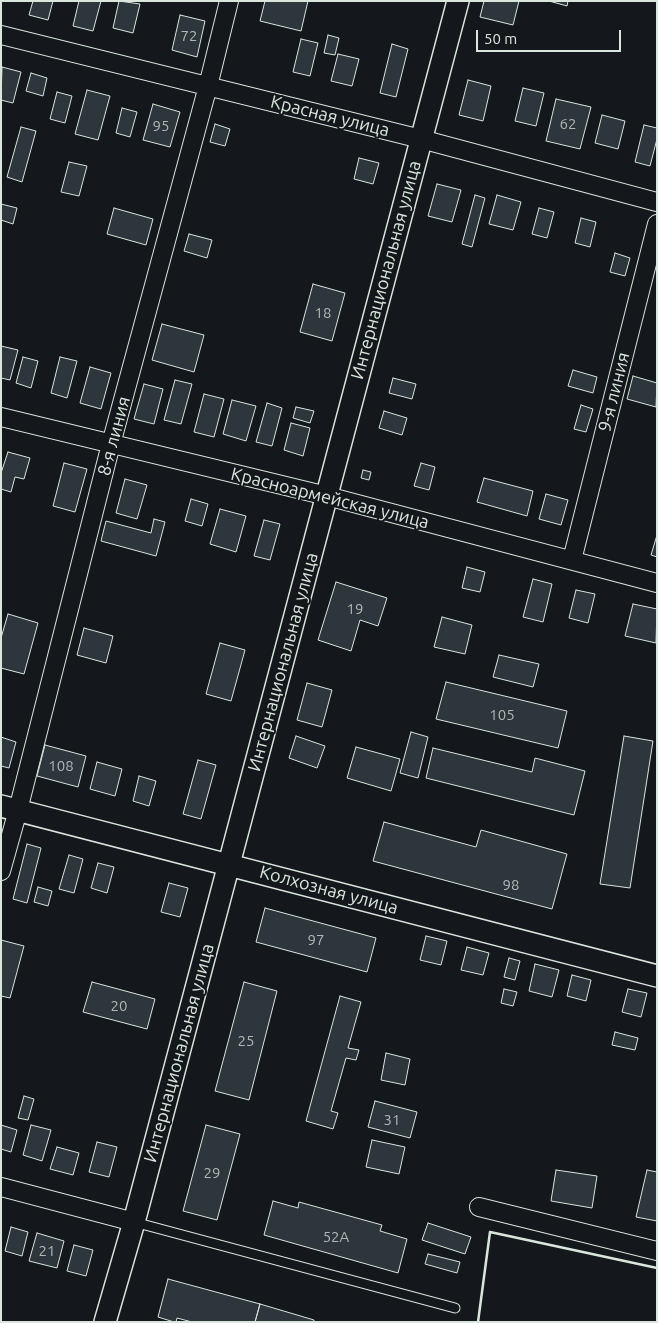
<!DOCTYPE html>
<meta charset="utf-8">
<style>
body{margin:0}
#map{position:relative;width:658px;height:1323px;overflow:hidden;background:#14181c;font-family:Ubuntu,sans-serif}
canvas{display:block}
.frame{position:absolute;inset:0;border:2px solid #d8e6dc;pointer-events:none}
.scale{position:absolute;left:476px;top:30px;width:145px;height:22px;box-sizing:border-box;border:2px solid #d8e6dc;border-top:0;padding-left:6px;font-size:15px;line-height:18px;white-space:nowrap;color:#d8e6dc;-webkit-text-stroke:4px #14181c;paint-order:stroke}
</style>
<div id="map">
<canvas width="658" height="1323"></canvas>
<div class="frame"></div>
<div class="scale">50 m</div>
</div>
<script>
const ctx = document.querySelector('canvas').getContext('2d');
ctx.lineJoin = 'round';
function fill(path, color) {
  ctx.fillStyle = color;
  ctx.fill(path, 'evenodd');
}
function poly(rows) {
  const path = new Path2D();
  for (const r of rows) {
    path.moveTo(r[0], r[1]);
    for (let i = 2; i < r.length; i += 2) path.lineTo(r[i], r[i + 1]);
  }
  return path;
}
function trace(path, color, width, dash) {
  ctx.strokeStyle = color;
  ctx.lineWidth = width;
  ctx.lineCap = dash ? 'butt' : 'round';
  ctx.setLineDash(dash || []);
  ctx.stroke(path);
}
function label(font, color, halo, rows, align = 'center') {
  ctx.font = font + ' Ubuntu,sans-serif';
  ctx.lineWidth = 4;
  ctx.setLineDash([]);
  ctx.textBaseline = 'middle';
  ctx.strokeStyle = halo;
  ctx.fillStyle = color;
  for (const [text, x, y, turn = 0] of rows) {
    ctx.save();
    ctx.translate(x, y);
    ctx.rotate((+turn || 0) * Math.PI / 180);
    ctx.textAlign = isNaN(turn) ? turn : align;
    if (halo) ctx.strokeText(text, 0, 0);
    ctx.fillText(text, 0, 0);
    ctx.restore();
  }
}
const building = poly([
 [33,1,53,1,48,20,29,15,33,1],
 [79,1,101,1,93,31,73,26,79,1],
 [119,1,140,4,133,33,113,28,119,1],
 [265,1,308,1,301,31,260,21,265,1],
 [484,1,519,1,513,25,480,17,484,1],
 [549,1,568,1,567,6,549,1],
 [180,15,205,21,197,57,172,50,180,15],
 [328,35,339,38,335,55,324,53,328,35],
 [301,39,318,43,310,76,293,72,301,39],
 [392,44,408,49,396,97,380,93,392,44],
 [338,54,359,59,352,86,331,81,338,54],
 [2,67,21,72,13,103,1,100,2,67],
 [31,73,47,78,43,96,26,91,31,73],
 [468,80,491,86,483,121,459,115,468,80],
 [523,88,544,93,536,126,515,121,523,88],
 [87,90,110,96,98,140,75,134,87,90],
 [57,92,72,96,65,123,50,119,57,92],
 [556,99,591,107,580,149,546,141,556,99],
 [153,104,180,112,170,147,143,140,153,104],
 [122,108,137,112,130,137,116,133,122,108],
 [602,115,625,121,618,149,595,143,602,115],
 [215,124,230,129,225,146,210,142,215,124],
 [644,125,657,128,657,139,650,166,635,162,644,125],
 [21,127,36,131,22,182,7,177,21,127],
 [359,158,379,163,373,184,354,179,359,158],
 [69,162,87,166,79,196,61,192,69,162],
 [437,184,461,190,452,222,428,216,437,184],
 [475,195,485,198,472,247,462,244,475,195],
 [497,195,521,202,513,230,489,224,497,195],
 [1,204,17,208,13,224,1,220,1,204],
 [114,208,153,219,146,245,107,234,114,208],
 [539,208,554,212,547,238,532,234,539,208],
 [581,218,596,222,590,247,575,243,581,218],
 [189,234,212,240,207,258,184,251,189,234],
 [615,253,630,258,625,276,610,272,615,253],
 [313,284,345,293,332,341,300,332,313,284],
 [162,324,204,335,194,372,152,360,162,324],
 [1,346,18,350,10,380,1,378,1,346],
 [23,357,38,361,31,388,16,383,23,357],
 [60,357,77,361,67,398,51,393,60,357],
 [90,367,111,373,101,409,80,403,90,367],
 [573,370,597,377,593,393,568,386,573,370],
 [633,376,657,383,656,407,627,399,633,376],
 [393,378,416,384,412,399,389,393,393,378],
 [175,380,192,384,181,424,164,420,175,380],
 [144,384,163,389,154,424,134,419,144,384],
 [204,394,224,399,214,437,194,432,204,394],
 [232,400,256,406,246,441,223,434,232,400],
 [267,403,282,408,272,446,256,442,267,403],
 [581,405,593,409,586,432,574,429,581,405],
 [296,407,314,411,310,423,293,418,296,407],
 [384,411,407,418,402,435,379,428,384,411],
 [291,423,310,428,303,456,284,450,291,423],
 [8,452,30,458,24,479,15,477,11,492,1,489,1,473,8,452],
 [64,463,87,469,75,512,53,506,64,463],
 [421,463,435,467,429,490,414,486,421,463],
 [363,470,371,472,369,480,361,478,363,470],
 [484,478,533,491,527,516,477,502,484,478],
 [125,479,147,485,137,519,116,513,125,479],
 [546,494,568,500,561,525,539,519,546,494],
 [191,499,208,504,202,526,185,521,191,499],
 [220,509,246,516,236,552,210,544,220,509],
 [154,519,165,522,156,556,101,541,106,521,151,533,154,519],
 [264,520,280,524,270,560,254,556,264,520],
 [657,535,657,557,651,555,657,535],
 [467,567,485,572,480,592,462,588,467,567],
 [533,579,552,584,543,622,523,617,533,579],
 [336,582,387,598,378,626,360,620,351,651,318,640,336,582],
 [576,590,595,594,588,623,569,618,576,590],
 [633,604,657,609,656,643,625,636,633,604],
 [8,614,38,623,24,674,1,668,1,638,8,614],
 [442,617,472,625,465,654,434,647,442,617],
 [84,628,113,636,106,663,77,655,84,628],
 [220,643,245,650,231,701,206,694,220,643],
 [499,655,539,664,533,687,493,677,499,655],
 [446,682,567,711,558,748,436,719,446,682],
 [307,683,332,690,322,727,297,720,307,683],
 [411,732,428,737,418,778,400,773,411,732],
 [296,736,325,746,317,768,289,758,296,736],
 [624,736,653,741,630,888,600,884,624,736],
 [1,737,16,742,9,768,1,766,1,737],
 [45,745,86,756,78,787,37,776,45,745],
 [356,747,400,759,391,791,347,778,356,747],
 [433,748,532,772,535,758,585,771,574,815,426,778,433,748],
 [198,760,216,765,201,819,183,814,198,760],
 [97,762,122,769,115,796,90,789,97,762],
 [139,776,156,781,149,806,133,801,139,776],
 [384,822,476,847,481,830,567,854,552,909,373,861,384,822],
 [27,844,41,848,27,903,13,899,27,844],
 [69,855,83,859,74,893,59,889,69,855],
 [98,863,114,867,107,893,91,888,98,863],
 [169,883,188,888,180,917,161,912,169,883],
 [38,887,52,891,48,906,34,902,38,887],
 [265,908,376,938,367,972,256,942,265,908],
 [426,936,447,941,441,965,420,960,426,936],
 [1,940,24,946,10,998,1,996,1,940],
 [467,947,489,953,483,975,461,970,467,947],
 [509,958,520,961,515,980,504,977,509,958],
 [535,964,559,970,552,997,529,991,535,964],
 [572,975,591,980,586,1001,567,996,572,975],
 [92,982,155,999,147,1029,83,1012,92,982],
 [244,982,277,991,249,1100,215,1091,244,982],
 [504,989,517,992,513,1006,501,1003,504,989],
 [628,989,647,993,641,1017,622,1012,628,989],
 [340,996,361,1002,348,1048,359,1050,356,1060,346,1058,331,1111,338,1113,333,1129,306,1121,340,996],
 [615,1032,638,1038,635,1050,612,1045,615,1032],
 [386,1053,410,1059,405,1085,381,1080,386,1053],
 [24,1096,34,1099,28,1120,18,1118,24,1096],
 [375,1101,417,1112,410,1138,368,1127,375,1101],
 [1,1125,17,1130,11,1152,1,1149,1,1125],
 [31,1125,51,1130,42,1161,23,1155,31,1125],
 [206,1125,240,1134,217,1220,183,1211,206,1125],
 [372,1140,405,1147,399,1174,366,1167,372,1140],
 [97,1142,117,1147,109,1177,89,1172,97,1142],
 [57,1147,79,1153,73,1175,50,1169,57,1147],
 [556,1170,597,1176,592,1208,551,1201,556,1170],
 [647,1170,657,1172,657,1221,636,1217,647,1170],
 [273,1201,298,1208,299,1202,382,1225,380,1231,407,1239,398,1273,264,1235,273,1201],
 [428,1223,471,1237,465,1254,422,1240,428,1223],
 [11,1227,28,1232,22,1256,5,1251,11,1227],
 [37,1233,64,1241,57,1268,29,1261,37,1233],
 [74,1245,93,1250,86,1276,67,1271,74,1245],
 [428,1254,460,1262,457,1273,425,1264,428,1254],
 [168,1279,260,1304,255,1322,192,1322,177,1318,176,1322,174,1322,158,1317,168,1279],
 [260,1304,314,1320,314,1322,255,1322,260,1304]
]);
const service = poly([
 [134,1222,455,1308]
]);
const minor = poly([
 [1,35,421,139,657,202],
 [1,417,327,496,657,583],
 [572,560,657,224],
 [1,871,18,810,111,444,208,86,229,1],
 [1,1187,134,1222],
 [479,1207,657,1251]
]);
const tertiary = poly([
 [1,806,657,976],
 [105,1322,134,1222,458,1]
]);
const wall = poly([
 [478,1322,490,1232,657,1268]
]);
const numberNames = [
 ["72",189,36],
 ["62",568,124],
 ["95",161,126],
 ["18",323,313],
 ["19",355,609],
 ["105",502,715],
 ["108",61,766],
 ["98",511,885],
 ["97",316,940],
 ["20",119,1006],
 ["25",246,1041],
 ["31",392,1120],
 ["29",212,1173],
 ["52А",336,1237],
 ["21",47,1251]
];
const streetNames = [
 ["Красная улица",330,116,14],
 ["Интернациональная улица",386,270,-75],
 ["9-я линия",614,392,-76],
 ["8-я линия",114,436,-75],
 ["Красноармейская улица",330,498,14],
 ["Интернациональная улица",283,662,-75],
 ["Колхозная улица",329,890,15],
 ["Интернациональная улица",179,1053,-75]
];
fill(building, '#2c363c');
trace(building, '#d8e6dc', 1);
trace(service, '#d8e6dc', 11);
trace(minor, '#d8e6dc', 20);
trace(tertiary, '#d8e6dc', 24);
trace(service, '#14181c', 9);
trace(minor, '#14181c', 18);
trace(tertiary, '#14181c', 21);
trace(wall, '#d8e6dc', 2.5);
label('15px', '#adbab4', null, numberNames);
label('18px', '#d8e6dc', '#14181c', streetNames);
</script>
